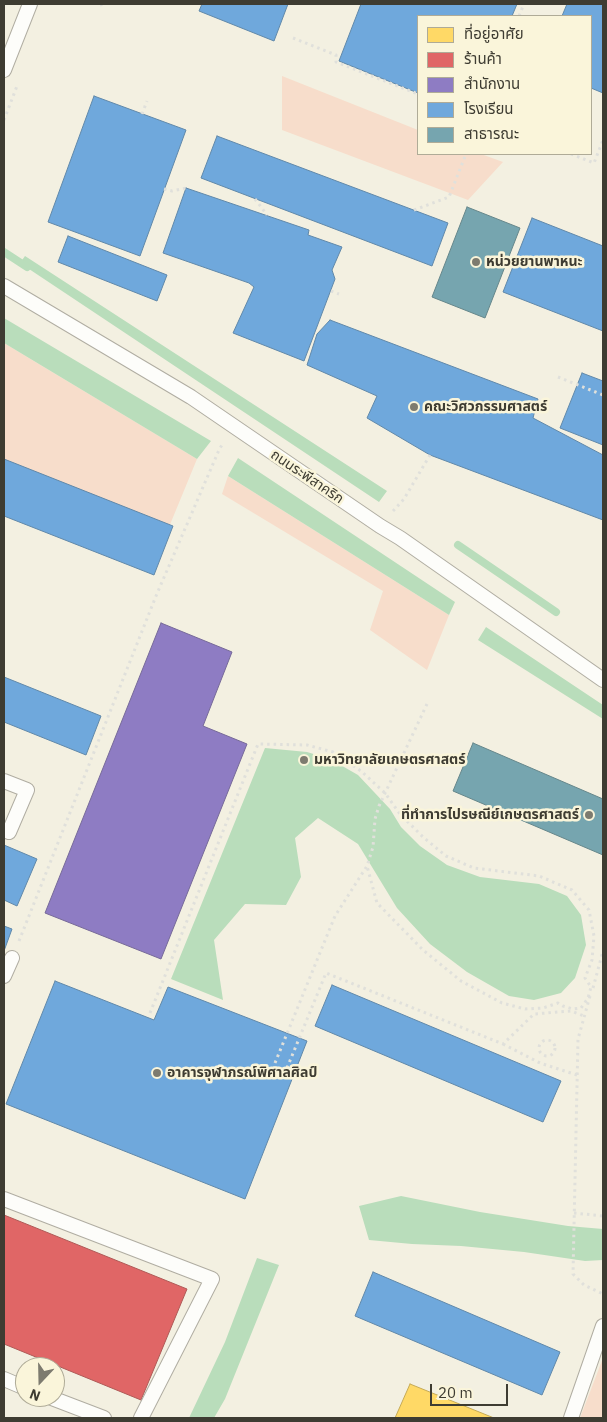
<!DOCTYPE html>
<meta charset="utf-8">
<style>
body{margin:0}
#map{position:relative;width:607px;height:1422px;overflow:hidden;background:#f3f0e1;font-family:"IBM Plex Sans","Noto Sans Thai",sans-serif}
canvas{display:block}
.frame{position:absolute;inset:0;border:5px solid #3e3c32;pointer-events:none}
.legend{position:absolute;left:417px;top:15px;width:175px;height:140px;box-sizing:border-box;background:#faf5da;border:1px solid #afab97;margin:0;padding:6px 9px;list-style:none;font-size:15px;color:#3e3c32}
.legend li{display:flex;align-items:center;gap:10px;height:25px}
.legend b{width:25px;border:1px solid #afab97}
.north{position:absolute;left:15px;top:1357px;width:50px;height:50px;box-sizing:border-box;background:#faf5da;border:1px solid #afab97;border-radius:50%;rotate:201deg;font-size:14px;font-weight:700;line-height:20px;text-align:center;color:#3e3c32}
.north::after{content:'';display:block;margin:auto;width:18px;height:22px;background:#7d7b6f;clip-path:polygon(50% 0,100% 100%,50% 72%,0 100%)}
.scale{position:absolute;left:430px;top:1384px;width:78px;height:22px;box-sizing:border-box;border:2px solid #3e3c32;border-top:0;padding-left:6px;font-size:15px;line-height:18px;white-space:nowrap;color:#3e3c32;-webkit-text-stroke:4px #faf5da;paint-order:stroke}
</style>
<div id="map">
<canvas width="607" height="1422"></canvas>
<div class="frame"></div>
<ul class="legend">
<li><b style="height:14px;background:#ffd966"></b>ที่อยู่อาศัย</li>
<li><b style="height:14px;background:#e06666"></b>ร้านค้า</li>
<li><b style="height:14px;background:#8e7cc3"></b>สำนักงาน</li>
<li><b style="height:14px;background:#6fa8dc"></b>โรงเรียน</li>
<li><b style="height:14px;background:#76a5af"></b>สาธารณะ</li>
</ul>
<div class="north">N</div>
<div class="scale">20 m</div>
</div>
<script>
const ctx = document.querySelector('canvas').getContext('2d');
ctx.lineJoin = 'round';
function fill(path, color) {
  ctx.fillStyle = color;
  ctx.fill(path, 'evenodd');
}
function poly(rows) {
  const path = new Path2D();
  for (const r of rows) {
    if (r.length === 3) {
      path.moveTo(r[0] + r[2], r[1]);
      path.arc(r[0], r[1], r[2], 0, 2 * Math.PI);
      continue;
    }
    path.moveTo(r[0], r[1]);
    for (let i = 2; i < r.length; i += 2) path.lineTo(r[i], r[i + 1]);
  }
  return path;
}
function trace(path, color, width, dash) {
  ctx.strokeStyle = color;
  ctx.lineWidth = width;
  ctx.lineCap = dash ? 'butt' : 'round';
  ctx.setLineDash(dash || []);
  ctx.stroke(path);
}
function label(font, color, halo, rows, align = 'center') {
  ctx.font = font + ' "IBM Plex Sans","Noto Sans Thai",sans-serif';
  ctx.lineWidth = 5;
  ctx.setLineDash([]);
  ctx.textBaseline = 'middle';
  ctx.strokeStyle = halo;
  ctx.fillStyle = color;
  for (const [text, x, y, turn = 0] of rows) {
    ctx.save();
    ctx.translate(x, y);
    ctx.rotate((+turn || 0) * Math.PI / 180);
    ctx.textAlign = isNaN(turn) ? turn : align;
    if (halo) ctx.strokeText(text, 0, 0);
    ctx.fillText(text, 0, 0);
    ctx.restore();
  }
}
const green = poly([
 [282,76,418,130,418,154,481,154,503,162,468,200,282,130],
 [4,343,197,459,169,527,4,461],
 [228,476,449,615,427,670,370,630,383,591,222,494],
 [603,1358,603,1418,580,1418]
]);
const water = poly([
 [25,256,387,491,379,502,20,263],
 [4,318,211,441,197,459,4,343],
 [238,458,455,602,449,615,228,476],
 [486,627,603,705,603,719,478,640],
 [265,748,307,752,330,759,358,775,390,809,401,827,420,846,447,865,480,877,539,884,567,896,581,915,586,945,575,978,561,993,534,1000,509,996,467,972,430,944,397,908,358,844,318,818,295,838,301,877,286,905,245,904,214,940,223,1000,171,979],
 [401,1196,480,1212,568,1226,603,1229,603,1260,585,1261,524,1252,461,1246,412,1244,369,1240,359,1206],
 [257,1258,279,1265,225,1399,214,1418,189,1418,225,1342]
]);
const homes = poly([
 [410,1384,494,1418,395,1418,410,1384]
]);
const shops = poly([
 [4,1215,187,1289,141,1400,4,1344,4,1215]
]);
const offices = poly([
 [161,623,232,652,203,726,247,744,161,959,45,913,161,623]
]);
const schools = poly([
 [202,4,288,4,274,41,199,11,202,4],
 [361,4,517,4,512,16,418,16,418,93,339,61,361,4],
 [567,4,603,4,603,93,591,88,591,16,562,16,567,4],
 [94,96,186,130,140,256,48,222,94,96],
 [217,136,448,223,432,266,201,178,217,136],
 [186,188,309,230,308,235,342,247,332,270,335,279,304,361,233,333,254,287,249,283,163,253,186,188],
 [532,218,603,246,603,331,503,292,532,218],
 [68,236,167,275,157,301,58,262,68,236],
 [330,320,538,399,533,418,603,455,603,520,430,455,367,418,377,396,307,365,317,334,330,320],
 [582,373,603,381,603,445,560,428,582,373],
 [4,459,173,526,154,575,4,516,4,459],
 [4,677,101,716,86,755,4,722,4,677],
 [4,845,37,859,17,906,4,900,4,845],
 [4,926,12,929,4,951,4,926],
 [55,981,154,1020,168,987,307,1041,245,1199,6,1104,55,981],
 [332,985,561,1081,543,1122,315,1026,332,985],
 [373,1272,560,1352,542,1395,355,1316,373,1272]
]);
const public = poly([
 [467,207,520,228,485,318,432,297,467,207],
 [473,743,603,799,603,855,453,791,473,743]
]);
const stream = poly([
 [4,252,27,267],
 [458,545,556,612]
]);
const path = poly([
 [100,5,103,4],
 [519,16,524,4],
 [293,38,336,55,336,62,418,94],
 [142,114,147,101],
 [4,120,17,86],
 [571,154,594,163,603,140],
 [164,189,172,191,186,188],
 [255,199,267,215],
 [414,210,449,197,466,154],
 [331,291,339,294],
 [558,377,603,395],
 [393,511,404,499,430,455],
 [19,941,156,596,219,450,223,443],
 [593,988,603,951],
 [590,996,578,1039,573,1274,584,1285,603,1294],
 [150,1013,258,744,307,745,333,752,361,771,385,793,400,814,423,837,446,856,474,868,539,876,572,890,589,910,594,936,592,960,585,978,591,987,588,998,581,1008,573,1009,563,1006,558,1003,543,1008,525,1009,502,1003,461,981,423,950,377,903,367,866],
 [547,1048,8],
 [503,1044,540,1063,577,1075],
 [275,1063,335,916,367,866,373,847,375,819,379,806,427,704],
 [287,1068,326,973,503,1044,534,1014,571,1011,584,1016],
 [574,1213,603,1216]
]);
const lane = poly([
 [4,70,30,4],
 [4,286,191,397,380,526,400,538,603,680],
 [4,781,27,790,9,832,4,830],
 [4,976,12,958],
 [4,1199,212,1279,141,1418],
 [4,1379,25,1388],
 [49,1397,104,1418],
 [571,1418,603,1326]
]);
const markers = [
 [476,262,5,"#7d7b6f"],
 [414,407,5,"#7d7b6f"],
 [304,760,5,"#7d7b6f"],
 [589,815,5,"#7d7b6f"],
 [157,1073,5,"#7d7b6f"]
];
const poiNames = [
 ["หน่วยยานพาหนะ",486,262],
 ["คณะวิศวกรรมศาสตร์",424,407],
 ["มหาวิทยาลัยเกษตรศาสตร์",314,760],
 ["ที่ทำการไปรษณีย์เกษตรศาสตร์",579,815,"right"],
 ["อาคารจุฬาภรณ์พิศาลศิลป์",167,1073]
];
const streetNames = [
 ["ถนนระพีสาคริก",307,477,34]
];
fill(green, '#f7ddcb');
fill(water, '#b9ddbb');
fill(homes, '#ffd966');
trace(homes, '#c5aa56', 1);
fill(shops, '#e06666');
trace(shops, '#af5956', 1);
fill(offices, '#8e7cc3');
trace(offices, '#766998', 1);
fill(schools, '#6fa8dc');
trace(schools, '#6088a9', 1);
fill(public, '#76a5af');
trace(public, '#65868a', 1);
trace(stream, '#b9ddbb', 8);
trace(lane, '#b0ada2', 16);
trace(path, '#e0e0db', 3, [2.5, 4]);
trace(lane, '#fdfdfa', 14);
for (const [x, y, r, color] of markers) {
  const dot = new Path2D();
  dot.arc(x, y, r, 0, 2 * Math.PI);
  ctx.fillStyle = color;
  ctx.fill(dot);
  trace(dot, '#faf5da', 2);
}
label('bold 14px', '#3e3c32', '#faf5da', poiNames, 'left');
label('14px', '#3e3c32', '#faf5da', streetNames);
</script>
